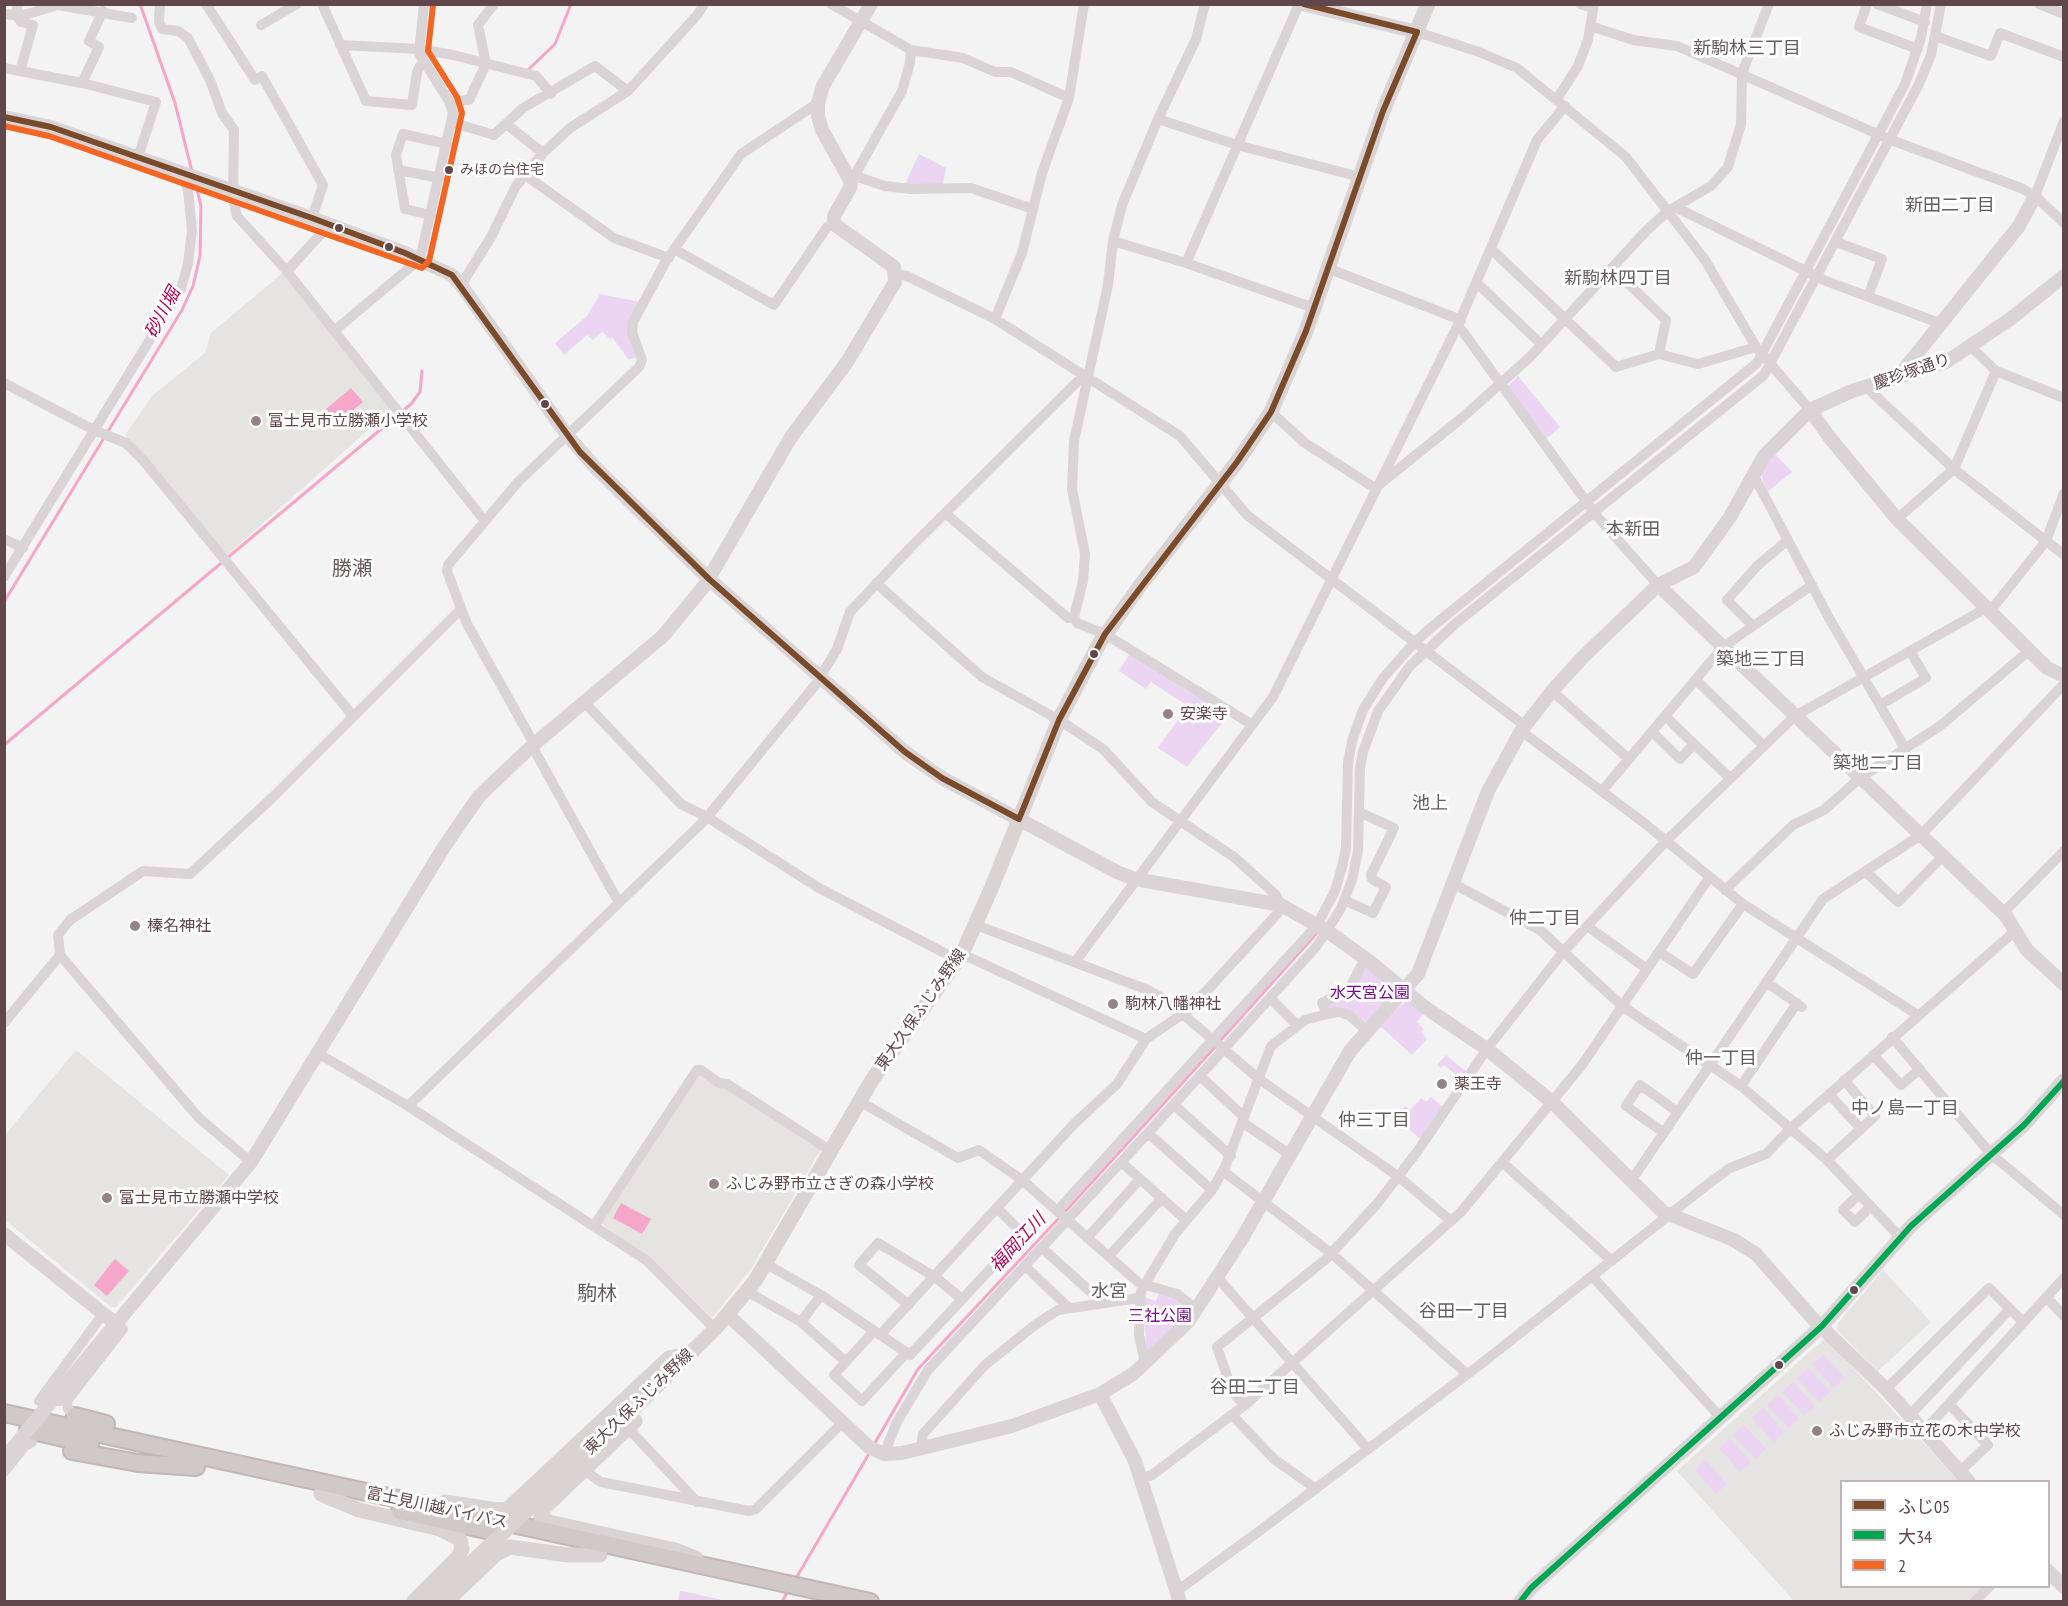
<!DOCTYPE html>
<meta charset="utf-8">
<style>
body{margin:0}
#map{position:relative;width:2068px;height:1606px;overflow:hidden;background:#f2f3f2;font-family:"PT Sans Narrow","Noto Sans JP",sans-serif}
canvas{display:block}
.frame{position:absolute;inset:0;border:6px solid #61464b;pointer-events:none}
.legend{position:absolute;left:1840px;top:1480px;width:210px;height:108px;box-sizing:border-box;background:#fff;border:2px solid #c0b5b7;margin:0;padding:8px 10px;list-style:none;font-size:18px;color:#61464b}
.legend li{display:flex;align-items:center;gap:12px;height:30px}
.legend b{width:30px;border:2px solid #c0b5b7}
</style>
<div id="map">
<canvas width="2068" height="1606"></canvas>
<div class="frame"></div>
<ul class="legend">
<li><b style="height:8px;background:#7a4b2a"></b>ふじ05</li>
<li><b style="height:8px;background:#00a651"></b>大34</li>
<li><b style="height:8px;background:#f26522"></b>2</li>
</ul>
</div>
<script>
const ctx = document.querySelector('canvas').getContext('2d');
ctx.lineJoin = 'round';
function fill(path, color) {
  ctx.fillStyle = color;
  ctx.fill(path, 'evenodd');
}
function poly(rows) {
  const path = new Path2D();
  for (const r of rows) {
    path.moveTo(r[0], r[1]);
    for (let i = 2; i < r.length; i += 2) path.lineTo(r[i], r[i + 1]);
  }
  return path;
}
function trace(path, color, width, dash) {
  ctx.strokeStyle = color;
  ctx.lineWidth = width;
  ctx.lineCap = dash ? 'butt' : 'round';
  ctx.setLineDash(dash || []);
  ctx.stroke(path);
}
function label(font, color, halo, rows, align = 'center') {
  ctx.font = font + ' "PT Sans Narrow","Noto Sans JP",sans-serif';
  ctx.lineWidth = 6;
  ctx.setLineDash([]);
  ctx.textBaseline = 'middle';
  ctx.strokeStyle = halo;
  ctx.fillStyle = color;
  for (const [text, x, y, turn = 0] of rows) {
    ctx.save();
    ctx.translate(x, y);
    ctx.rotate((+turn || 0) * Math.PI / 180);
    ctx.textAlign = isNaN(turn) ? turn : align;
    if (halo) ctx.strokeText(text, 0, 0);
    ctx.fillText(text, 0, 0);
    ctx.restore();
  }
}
const education = poly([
 [286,270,394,407,226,556,125,435,152,396,205,353,211,333],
 [76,1050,229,1175,116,1307,111,1307,5,1220,5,1135],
 [699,1076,726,1086,821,1149,751,1269,712,1318,653,1261,600,1223],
 [1883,1270,1931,1322,1878,1371,1837,1330,1838,1323],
 [1825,1338,1959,1481,1842,1482,1842,1586,1983,1587,1967,1601,1794,1601,1677,1471]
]);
const green = poly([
 [919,154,946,168,942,189,904,186],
 [600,294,640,302,629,325,637,356,629,360,612,337,610,339,602,332,593,340,587,335,564,355,555,343,587,316],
 [1518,376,1560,427,1545,440,1508,386],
 [1774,453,1792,472,1767,492,1761,475],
 [1130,653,1229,714,1187,767,1158,748,1188,706,1151,682,1146,689,1119,671],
 [1364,965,1393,990,1394,996,1364,1024,1328,1011,1327,1004,1351,990],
 [1406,1001,1424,1013,1417,1022,1424,1029,1421,1032,1427,1039,1412,1055,1379,1025],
 [1446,1055,1468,1073,1458,1083,1459,1077,1444,1065,1441,1068,1437,1065],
 [1431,1097,1444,1108,1421,1140,1395,1116,1405,1106,1410,1110,1421,1098,1426,1102],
 [1160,1291,1175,1296,1190,1308,1188,1313,1149,1351,1146,1350,1144,1297,1156,1301],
 [1823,1355,1845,1378,1834,1388,1812,1364],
 [1808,1368,1830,1392,1819,1402,1797,1378],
 [1793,1382,1815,1406,1804,1415,1782,1392],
 [1778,1395,1799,1419,1789,1429,1767,1405],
 [1763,1408,1784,1432,1774,1442,1752,1418],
 [1744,1425,1766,1449,1755,1459,1733,1435],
 [1730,1439,1751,1462,1740,1472,1719,1448],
 [1705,1460,1727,1484,1716,1494,1695,1470],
 [680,1591,692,1593,726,1601,678,1601]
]);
const water = poly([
 [351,388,363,402,338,423,326,409],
 [621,1203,651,1219,642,1234,613,1218],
 [115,1259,129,1271,107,1296,94,1285]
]);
const stream = poly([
 [140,4,175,103,192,172],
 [527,71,555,44,571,4],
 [4,602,182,310,193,286,200,256,201,206,195,181],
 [4,745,411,404,420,392,422,371],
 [1219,1042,1316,934],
 [1064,1213,1215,1047],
 [873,1446,918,1369,1060,1217],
 [795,1580,870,1452],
 [782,1602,788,1591]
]);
const minor = poly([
 [17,4,17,16,21,22,33,25,20,71],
 [160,4,159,22,162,29,178,31,188,38,210,80,222,113,234,130,233,199,237,216,286,270,484,520],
 [206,4,255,80,262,76,323,185,312,218],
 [322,4,366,101,412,105,417,72,423,61],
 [831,4,911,50,963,58,995,72,1011,72,1069,98],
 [1299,4,1186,263,1314,308],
 [1580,4,1593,8],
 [1867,4,1859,27,1918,49],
 [1877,4,1925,22],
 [2039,4,2064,14],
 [4,14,21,16,58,5,132,18],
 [261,25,297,4],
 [1590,26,1633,40,1677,46,1891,140,2021,188,2035,196,2064,223],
 [1417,32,1479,52,1517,68,1626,157,1705,260,1756,347,1810,410],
 [1935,36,1991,56,2000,33,2064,57],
 [340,45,419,49,453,55,536,76,551,94],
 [4,68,82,83,156,102,138,157],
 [82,83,99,47,89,41,103,11],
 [1557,99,1578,66,1588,40,1594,4],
 [449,101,469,100,486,64,478,25,494,4],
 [1158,119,1237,145,1360,177],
 [451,122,494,135,523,108,595,66,628,91],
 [506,124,543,153],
 [398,170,440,178],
 [525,175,614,238,669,258],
 [855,176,885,186,910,189,971,188,1033,209],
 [851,182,902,91,910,63,911,50],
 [2035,196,2064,121],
 [1675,207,1826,281,1942,324],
 [431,215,405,209,396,155,403,134,447,144],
 [1113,241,1186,263],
 [1836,242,1882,259,1868,296],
 [674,249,774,305,827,227,834,224],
 [1492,250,1616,367,1659,354,1698,364,1756,347],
 [1327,268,1461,320],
 [1612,268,1666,320,1659,354],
 [287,271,330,224],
 [897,274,907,276,995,319,1180,436,1247,515,1525,726],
 [1477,283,1541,344],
 [461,285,491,237,516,186,543,153,570,128,628,91,698,14,704,4],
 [995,319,1022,253,1042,173,1069,98,1084,4],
 [1458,325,1596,515,1658,585],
 [334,331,420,259,453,113,449,101,419,53,424,4],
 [1972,348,1996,371,2064,398],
 [4,383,94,430,126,443,143,460,353,716],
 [1866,387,1954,469,2064,555],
 [1271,412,1305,443,1375,488,1463,417,1530,357,1646,231,1668,211,1711,186,1728,167,1741,124,1742,73,1769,4],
 [1754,476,1829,618,1906,750],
 [945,513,1068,618,1074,617,1077,623,1105,634,1251,724],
 [1897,519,1954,469,1996,371],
 [4,539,23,548],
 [4,577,181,289,188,264,192,230,188,190,181,172],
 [876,583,982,677,1059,720,1103,749,1152,802,1234,857,1276,895,1281,905,1278,913,1190,1009,1146,1039,962,954],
 [1991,610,2046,541,2064,493],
 [1074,617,1083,581,1085,554,1072,489,1074,441,1108,285,1113,241,1122,205,1158,119,1196,39,1205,4],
 [1753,626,1727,600,1757,566,1788,540],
 [1696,680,1764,746],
 [1552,691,1629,759],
 [585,703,681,804,707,817,819,888,958,960],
 [1880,705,1926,678,1910,651],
 [1665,716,1694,744],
 [1521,731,1643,822,1743,904,1918,1015],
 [1652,732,1680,759,1694,744,1730,778],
 [534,744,467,624,447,571,448,565,518,482,639,367,642,360,632,332,633,322,666,261,741,154,818,103],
 [532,746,619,903],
 [1602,791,1723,647,1812,585],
 [1866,872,1898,902,1943,856],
 [1454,884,1540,930,1622,1006,1741,1086,1827,1160,1900,1237],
 [1725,890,1793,825,1824,810,1860,778,1940,726,2030,650],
 [1344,900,1373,913,1386,887,1372,879,1371,875,1394,828,1359,812],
 [2003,913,2064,851],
 [976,925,1148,990,1166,1000,1259,1079,1399,1177,1451,1221],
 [1587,926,1647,969],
 [1659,952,1693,974,1743,904],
 [60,955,199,1118,251,1162],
 [1075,962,1273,697,1458,325,1537,140,1565,106],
 [1766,982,1802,1007],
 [1270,998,1297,1025],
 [1327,1014,1322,1003,1350,988,1365,958],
 [4,1023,60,955,58,935,70,920,143,871,190,874,273,797,461,609],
 [1892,1037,1991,1154,2064,1215],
 [319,1054,408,1106,646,1260,715,1329],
 [1873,1055,1901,1085,1920,1069],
 [1200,1076,1244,1117],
 [1741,1086,1797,1003],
 [1829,1094,1861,1129],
 [859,1101,958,1158,979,1150,1022,1180,1139,1283,1177,1294,1196,1309],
 [1174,1105,1231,1156],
 [408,1106,704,821,816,684,837,649,850,612,910,548,1083,376],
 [1242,1122,1289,1154],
 [1663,1132,1626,1106,1640,1085,1678,1112],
 [1148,1133,1212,1190],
 [1827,1160,1875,1116,1844,1080],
 [1121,1162,1185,1219],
 [1502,1162,1612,1261],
 [1223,1171,1332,1254,1467,1374],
 [1631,1181,1823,899,1921,835,2064,684],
 [1859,1194,1843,1210,1855,1222,1871,1206],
 [1057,1211,1317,925,1335,891,1342,867,1346,848,1348,763,1352,741,1363,710,1383,678,1415,642,1433,626,1757,363,1905,84,1921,38,1927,4],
 [594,1226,697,1070,701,1070,719,1083,727,1084,831,1151],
 [1087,1238,1140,1179],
 [1042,1248,1102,1302],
 [1109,1256,1162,1198],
 [766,1264,821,1295,910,1355,1023,1234,997,1208],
 [1025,1266,1069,1308],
 [1592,1276,1721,1418],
 [1217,1277,1368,1449],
 [748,1292,801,1322,846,1362],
 [2046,1297,2064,1316],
 [909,1305,859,1265,878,1243,935,1277,962,1299],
 [801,1322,821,1295],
 [874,1331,834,1375,862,1401,907,1352],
 [880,1335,1074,1124,1117,1084,1146,1039],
 [1145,1363,1139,1335,1141,1291,1175,1234,1212,1190,1225,1167,1271,1046,1305,1020,1327,1014,1338,1012,1349,1015,1367,1031],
 [1886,1389,1989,1288,2023,1322],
 [67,1401,39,1401,103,1314],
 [1949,1404,1988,1445,1960,1471],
 [1245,1405,1233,1393,1217,1347,1326,1259,1376,1205,1417,1152,1487,1049,1563,952,1666,841,1795,716,1988,607],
 [1232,1415,1274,1459,1316,1489],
 [1910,1415,2010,1309],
 [75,1416,68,1409,67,1401,123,1329,116,1324],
 [628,1428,697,1502],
 [1924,1431,2064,1278],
 [921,1449,923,1434,985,1365,1035,1325,1058,1310,1139,1298],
 [884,1454,897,1422,928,1370,1148,1133,1316,947,1327,931,1341,908,1352,880,1358,851,1360,768,1363,752,1378,711,1410,666,1455,624,1764,375,1918,86,1931,55,1941,4],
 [584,1470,601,1482,749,1511,756,1509,843,1422],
 [4,1472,25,1446,32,1442],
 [1141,1479,1152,1475,1245,1405,1461,1212,1582,1065,1709,878],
 [1177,1591,1254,1535,1481,1364,1712,1181,1730,1168,1766,1154,1792,1127,2015,931],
 [1974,1602,1990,1586]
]);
const tertiary = poly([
 [1302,4,1417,32],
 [4,117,51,127,312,218,405,253,452,275,461,285,567,435,594,466,709,579,905,752,942,778,1117,872,1135,879,1281,905,1327,931,1369,961,1423,1006,1487,1049,1552,1102,1663,1212,1734,1240,1756,1254,1814,1320,1886,1389,1969,1482],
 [1898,377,2019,226,2035,196],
 [1810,410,1830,438,1897,519,2047,668,2064,676],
 [1658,585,2006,916,2027,950,2064,984],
 [4,1234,116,1324],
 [728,1315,869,1447,884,1454,902,1453,1012,1426,1100,1394,1133,1374,1188,1322,1241,1240,1350,1051,1418,974,1488,791,1521,731,1552,691,1583,657,1658,585,1694,567,1730,517,1764,456,1810,410,1852,391,1946,362,2009,320,2064,276],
 [59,1392,251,1162,444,847,479,796,532,746,663,636,705,585,791,437,847,362,895,282,894,267,834,224,834,216,850,188,851,182,822,130,818,116,818,103,823,86,871,4],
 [1100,1394,1135,1461,1180,1602],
 [2048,1571,2064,1587],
 [1520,1602,1531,1588,1822,1326,1911,1226,2024,1125,2064,1080]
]);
const secondary = poly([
 [635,1421,544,1508,541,1517,549,1522,675,1550,696,1558],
 [618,1424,715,1329,755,1281,872,1080,962,954,991,889,1059,720,1099,644,1139,587,1237,462,1271,412,1306,331,1383,111,1428,4],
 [321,1494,359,1510,440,1529,460,1539,462,1549,458,1557,413,1602],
 [445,1502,498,1510,508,1509,669,1358,691,1353],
 [446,1602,495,1555,510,1547,568,1555,600,1555]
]);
const trunk = poly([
 [4,1413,870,1602],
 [75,1416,106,1424],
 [28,1430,90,1444],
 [72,1451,138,1463,196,1467],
 [400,1511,495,1532]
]);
const tertiaryBridge = poly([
 [4,1459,59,1392]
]);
const secondaryBridge = poly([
 [430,1602,618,1424]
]);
const bus1 = poly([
 [1304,4,1417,32],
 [4,117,51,127,312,218,405,253,452,275,580,452,709,579,905,752,942,778,1019,819],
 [1019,819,1059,720,1105,634,1237,462,1271,412,1306,331,1383,111,1417,32]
]);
const bus2 = poly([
 [1520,1602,1531,1588,1822,1326,1911,1226,2024,1125,2064,1081]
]);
const bus3 = poly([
 [4,126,49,136,422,268,429,261,462,113,457,97,428,51,433,5]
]);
const markers = [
 [449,170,5,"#61464b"],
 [339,228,5,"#61464b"],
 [389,247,5,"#61464b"],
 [545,404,5,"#61464b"],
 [256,421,6,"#948385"],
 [1094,654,5,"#61464b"],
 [1168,714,6,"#948385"],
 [135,926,6,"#948385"],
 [1113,1004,6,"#948385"],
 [1442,1084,6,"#948385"],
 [714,1184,6,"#948385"],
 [107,1198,6,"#948385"],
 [1854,1290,5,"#61464b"],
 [1779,1365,5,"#61464b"],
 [1817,1431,6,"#948385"]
];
const busNames = [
 ["みほの台住宅",460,170]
];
const streetNames = [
 ["慶珍塚通り",1912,372,-19],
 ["東大久保ふじみ野線",921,1010,-55],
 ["東大久保ふじみ野線",639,1402,-44],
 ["富士見川越バイパス",437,1508,12]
];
const poiNames = [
 ["富士見市立勝瀬小学校",268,421],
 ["安楽寺",1180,714],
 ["榛名神社",147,926],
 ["駒林八幡神社",1125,1004],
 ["薬王寺",1454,1084],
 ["ふじみ野市立さぎの森小学校",726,1184],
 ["富士見市立勝瀬中学校",119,1198],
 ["ふじみ野市立花の木中学校",1829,1431]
];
const parkNames = [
 ["水天宮公園",1370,993],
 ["三社公園",1160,1316]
];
const neighbourhoodNames = [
 ["新駒林三丁目",1747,49],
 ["新田二丁目",1950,206],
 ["新駒林四丁目",1618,279],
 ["本新田",1633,530],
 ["築地三丁目",1761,660],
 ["築地二丁目",1878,764],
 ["池上",1430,804],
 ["仲二丁目",1545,919],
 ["仲一丁目",1721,1059],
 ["中ノ島一丁目",1905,1109],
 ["仲三丁目",1374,1121],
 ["水宮",1109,1292],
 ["谷田一丁目",1464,1312],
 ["谷田二丁目",1255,1388]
];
const waterNames = [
 ["砂川堀",163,313,-62],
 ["福岡江川",1018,1243,-47]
];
const quarterNames = [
 ["勝瀬",352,569],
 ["駒林",597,1294]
];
fill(education, '#e5e4e3');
fill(green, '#ebd5f3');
fill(water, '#f5a6c9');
trace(stream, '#f5a6c9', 3);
trace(trunk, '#c2b6b7', 20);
trace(minor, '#dad4d6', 10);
trace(tertiary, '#dad4d6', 14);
trace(secondary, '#d9d3d4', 15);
trace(trunk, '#d1c8c8', 16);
trace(tertiaryBridge, '#dad4d6', 14);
trace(secondaryBridge, '#d9d3d4', 15);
trace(bus1, '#7a4b2a', 6);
trace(bus2, '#00a651', 6);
trace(bus3, '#f26522', 6);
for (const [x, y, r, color] of markers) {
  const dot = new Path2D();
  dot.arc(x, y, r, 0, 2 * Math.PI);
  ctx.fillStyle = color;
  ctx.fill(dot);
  trace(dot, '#fff', 2);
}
label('14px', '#61464b', '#fff', busNames, 'left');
label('16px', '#61464b', '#fff', streetNames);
label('16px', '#61464b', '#fff', poiNames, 'left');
label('16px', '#770d8c', '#fff', parkNames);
label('18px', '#675c5e', '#fff', neighbourhoodNames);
label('italic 18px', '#ba0054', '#fff', waterNames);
label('20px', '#675c5e', '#fff', quarterNames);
</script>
